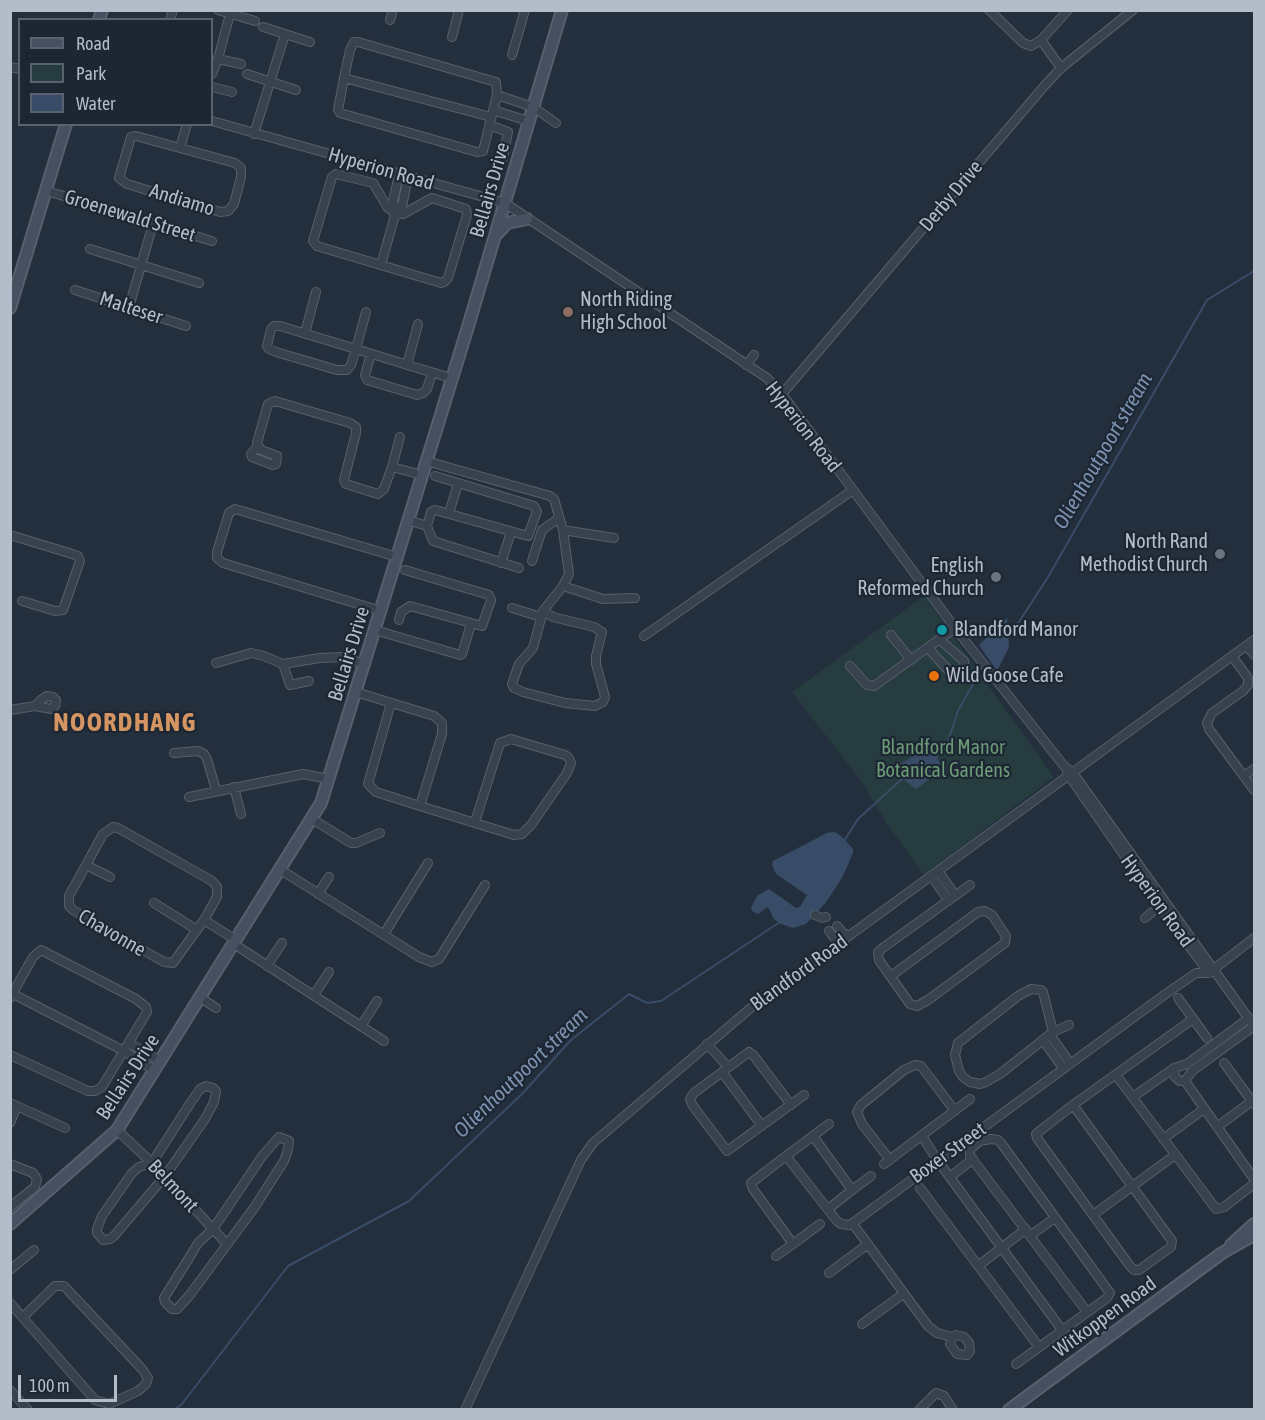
<!DOCTYPE html>
<style>
body{margin:0}
#map{position:relative;width:1265px;height:1420px;overflow:hidden;background:#242f3e;font-family:"Asap Condensed",sans-serif}
canvas{display:block}
.frame{position:absolute;inset:0;border:12px solid #b4bcc9;pointer-events:none}
.legend{position:absolute;left:18px;top:18px;width:195px;height:108px;box-sizing:border-box;background:#1d2633;border:2px solid #59626f;margin:0;padding:8px 10px;list-style:none;font-size:18px;color:#b4bcc9}
.legend li{display:flex;align-items:center;gap:12px;height:30px}
.legend b{width:30px;border:2px solid #59626f}
.scale{position:absolute;left:18px;top:1375px;width:99px;height:27px;box-sizing:border-box;border:3px solid #b4bcc9;border-top:0;padding-left:8px;font-size:18px;line-height:21px;white-space:nowrap;color:#b4bcc9;-webkit-text-stroke:4px #1d2633;paint-order:stroke}
</style>
<div id="map">
<canvas width="1265" height="1420"></canvas>
<div class="frame"></div>
<ul class="legend">
<li><b style="height:8px;background:#465061"></b>Road</li>
<li><b style="height:16px;background:#263c3f"></b>Park</li>
<li><b style="height:16px;background:#394c67"></b>Water</li>
</ul>
<div class="scale">100 m</div>
</div>
<script>
const ctx = document.querySelector('canvas').getContext('2d');
ctx.lineJoin = 'round';
function fill(path, color) {
  ctx.fillStyle = color;
  ctx.fill(path, 'evenodd');
}
function poly(rows) {
  const path = new Path2D();
  for (const r of rows) {
    path.moveTo(r[0], r[1]);
    for (let i = 2; i < r.length; i += 2) path.lineTo(r[i], r[i + 1]);
  }
  return path;
}
function trace(path, color, width, dash) {
  ctx.strokeStyle = color;
  ctx.lineWidth = width;
  ctx.lineCap = dash ? 'butt' : 'round';
  ctx.setLineDash(dash || []);
  ctx.stroke(path);
}
function label(font, color, halo, rows, align = 'center') {
  ctx.font = font + ' "Asap Condensed",sans-serif';
  ctx.lineWidth = 4.5;
  ctx.setLineDash([]);
  ctx.textBaseline = 'middle';
  ctx.strokeStyle = halo;
  ctx.fillStyle = color;
  for (const [text, x, y, turn = 0] of rows) {
    ctx.save();
    ctx.translate(x, y);
    ctx.rotate((+turn || 0) * Math.PI / 180);
    ctx.textAlign = isNaN(turn) ? turn : align;
    if (halo) ctx.strokeText(text, 0, 0);
    ctx.fillText(text, 0, 0);
    ctx.restore();
  }
}
const green = poly([
 [924,596,1054,777,924,875,887,824,864,785,792,692]
]);
const water = poly([
 [1007,618,1009,647,997,671,979,645],
 [934,749,940,764,940,768,934,776,916,789,903,779,895,767,922,751],
 [833,832,837,833,843,838,853,849,853,853,843,876,827,901,812,918,806,924,793,928,781,924,774,919,768,907,758,914,752,911,751,907,758,895,769,889,796,908,800,907,807,895,776,874,772,865,773,861,827,833]
]);
const stream = poly([
 [1008,632,1019,622,1048,577,1207,300,1254,271],
 [936,757,947,744,958,711,977,677],
 [844,841,858,819,903,778],
 [174,1410,182,1404,288,1266,409,1201,522,1094,571,1040,629,994,647,1003,661,1001,780,922]
]);
const street = poly([
 [218,10,255,21],
 [989,10,1023,43,1031,46,1041,40,1068,10],
 [170,20,173,10],
 [390,20,393,10],
 [263,27,310,42],
 [452,37,459,10],
 [1041,40,1061,68],
 [354,42,358,42,496,82,497,95,483,151,477,152,340,113,338,110,344,78,350,50,354,42],
 [512,55,525,10],
 [218,59,241,64],
 [10,67,20,69],
 [212,74,218,59,230,14],
 [247,74,296,90],
 [344,78,491,117],
 [212,87,232,92],
 [497,95,533,107,556,123],
 [493,110,528,121],
 [212,121,505,203,767,378,782,394,955,628,1064,766,1073,773,1254,1026],
 [489,125,508,132,503,158],
 [254,134,285,34],
 [180,148,235,163,241,168,241,177,234,204,228,211,220,212,127,184,119,178,131,137,136,136,180,148,187,124],
 [47,191,212,241],
 [392,207,399,174],
 [401,209,395,206,392,211,397,215,401,212,408,176],
 [391,210,388,208,373,183,336,174,332,177,313,241,317,246,441,283,444,282,448,278,467,215,466,209,432,198,403,214,400,213],
 [90,249,199,283],
 [381,265,395,215],
 [75,290,186,326],
 [129,307,153,224],
 [366,312,356,349,351,365,347,370,337,370,276,352,269,349,267,346,271,329,274,326,280,326,356,349,414,367,451,378],
 [305,333,316,292],
 [371,354,365,375,367,380,417,395,423,393,427,389,432,373],
 [407,365,418,324],
 [746,365,754,355],
 [782,394,1046,84,1061,68,1133,10],
 [258,446,251,454,252,457,273,465,276,464,277,456,261,450,257,443,268,404,275,401,350,423,356,427,356,433,344,480,346,484,378,494,384,489,392,467,422,475],
 [426,461,550,496,554,499,563,530,569,574,563,586,543,611,533,648,519,664,512,684,514,688,523,692,565,703,595,706,603,702,605,697,596,664,596,656,602,632,594,627,553,617,543,611],
 [392,467,400,437],
 [449,513,458,484],
 [408,520,427,526,433,541,519,568],
 [427,526,431,512,435,510,528,536,537,511,534,506,435,476],
 [563,530,614,538],
 [10,535,69,553,78,556,80,561,63,610,55,611,22,601],
 [532,561,542,530,559,518],
 [501,563,511,532],
 [563,586,603,599,635,598],
 [512,608,541,617],
 [381,611,223,563,217,558,217,552,229,513,235,509,397,557],
 [399,620,401,612,410,606,482,626,491,600,489,595,405,570],
 [375,630,460,655,462,654,471,624],
 [891,635,911,660],
 [644,636,853,490],
 [1247,646,1254,655],
 [928,648,950,672,960,674,964,670,964,661,939,639],
 [1232,656,1248,678,1248,685,1243,691,1212,713,1207,723,1209,729,1254,790],
 [216,663,251,653,264,656,283,664,320,658,341,657,365,664],
 [283,664,290,685,309,681],
 [850,666,867,685,874,686,955,628],
 [356,692,434,716,442,723,442,734,420,806],
 [391,703,368,784,376,792,420,806,514,835,522,834,531,825,567,773,571,763,569,758,565,755,511,739,500,743,475,822],
 [10,710,35,706,51,709,55,706,56,700,53,697,47,696,41,700,35,706],
 [174,753,198,751,204,754,207,759,216,790],
 [1067,773,1160,907,1209,973],
 [1244,776,1254,769],
 [234,787,241,814],
 [189,797,303,774,329,779],
 [312,819,351,843,356,843,380,833],
 [113,827,118,828,212,881,217,887,217,897,204,920,173,963,164,962,73,910,69,906,69,896,103,834,113,827],
 [86,865,110,877],
 [281,870,419,957,432,962,439,959,485,885],
 [939,872,955,895],
 [932,877,948,900],
 [318,894,329,877],
 [154,903,197,930],
 [815,915,822,918,826,917],
 [1145,918,1162,904],
 [204,920,236,940],
 [837,926,843,933,849,936],
 [829,931,839,944],
 [384,934,428,863],
 [234,944,384,1041],
 [267,966,282,943],
 [891,976,978,912,985,911,992,915,1006,936,1005,943,928,1000,917,1006,910,1004,879,960,878,952,884,947,970,885],
 [13,994,124,1051,154,1070],
 [314,995,329,972],
 [10,998,33,957,41,950,136,999,146,1007,147,1012,102,1087,95,1091,88,1091,10,1055],
 [201,998,216,1008],
 [1178,998,1207,1038],
 [1249,1018,1187,1064,1174,1068,1175,1077,1180,1081,1185,1081,1192,1071,1254,1026],
 [361,1026,377,1001],
 [1053,1032,1043,992,1041,990,1031,989,1018,996,958,1043,955,1055,959,1071,963,1077,970,1082,980,1084,986,1082,1000,1074,1053,1032,1069,1025],
 [1050,1035,1070,1063],
 [1043,1040,1063,1068],
 [129,1043,160,1061],
 [707,1044,728,1067],
 [1224,1063,1254,1104],
 [722,1072,762,1126],
 [1116,1075,1216,1209,1224,1207,1254,1184],
 [1185,1081,1254,1179],
 [206,1086,213,1088,216,1091,214,1102,205,1119,165,1176,114,1236,110,1239,103,1240,97,1233,97,1229,102,1216,132,1173,139,1167,152,1163,189,1105,200,1089,206,1086],
 [1133,1097,1174,1068],
 [10,1103,65,1128],
 [791,1105,754,1056,749,1052,694,1093,690,1099,693,1106,727,1151,804,1095],
 [1073,1105,1172,1241,1171,1247,1139,1270,1134,1270,1130,1266,1037,1138,1036,1134,1073,1105,1193,1019],
 [10,1123,17,1106],
 [829,1124,786,1156,837,1221,841,1224,850,1225,1167,993,1196,973,1209,973,1254,938],
 [1217,1127,1252,1101],
 [117,1130,152,1163,226,1243],
 [813,1136,852,1190,871,1176],
 [922,1136,938,1161,1062,1330],
 [279,1137,289,1141,288,1150,284,1161,254,1208,189,1296,177,1309,172,1309,165,1302,164,1298,189,1258,198,1243,213,1229,263,1155,279,1137],
 [1163,1139,1204,1109],
 [890,1160,862,1124,857,1112,861,1105,904,1070,915,1065,921,1066,955,1111],
 [10,1164,33,1173,37,1179,35,1187,10,1207],
 [884,1164,970,1099],
 [950,1177,973,1159],
 [920,1188,1039,1347],
 [832,1206,852,1190],
 [1093,1215,1175,1155],
 [853,1224,928,1326,937,1333,952,1337],
 [1031,1235,1055,1218],
 [793,1244,820,1224],
 [776,1256,793,1244,753,1189,751,1183,786,1156],
 [978,1266,1026,1229],
 [10,1270,34,1250],
 [829,1273,868,1244],
 [10,1303,95,1400,109,1404,138,1391,146,1384,148,1378,142,1369,64,1286,55,1286,23,1317],
 [862,1324,903,1294],
 [956,1335,964,1337,969,1343,970,1351,967,1355,957,1354,950,1344,952,1337,956,1335],
 [1016,1364,1107,1298,1110,1293,1001,1143,998,1140,990,1139,980,1141,970,1149,970,1156,1087,1312],
 [10,1390,28,1410],
 [465,1410,581,1160,593,1143,753,1006,1254,640],
 [919,1410,936,1393,944,1396,953,1410]
]);
const secondary = poly([
 [99,20,102,10],
 [497,234,507,223,527,219],
 [10,308,66,124],
 [10,1224,117,1130,321,803,467,330,562,10],
 [1231,1245,1254,1224],
 [1009,1410,1222,1253,1254,1235]
]);
const markers = [
 [568,312,6,"#8d6e63"],
 [1220,554,6,"#6b7280"],
 [996,577,6,"#6b7280"],
 [942,630,6,"#0f9aa8"],
 [934,676,6,"#e8710a"]
];
const streetNames = [
 ["Hyperion Road",381,169,16],
 ["Bellairs Drive",490,190,-74],
 ["Derby Drive",951,196,-50],
 ["Andiamo",182,200,17],
 ["Groenewald Street",130,216,17],
 ["Malteser",131,308,18],
 ["Hyperion Road",803,427,52],
 ["Bellairs Drive",349,654,-73],
 ["Hyperion Road",1157,901,54],
 ["Chavonne",112,933,30],
 ["Blandford Road",799,973,-36],
 ["Bellairs Drive",128,1077,-57],
 ["Boxer Street",948,1153,-36],
 ["Belmont",173,1186,47],
 ["Witkoppen Road",1105,1317,-36]
];
const poiNames = [
 ["North Riding",580,300],
 ["High School",580,323],
 ["North Rand",1208,542,"right"],
 ["Methodist Church",1208,565,"right"],
 ["English",984,566,"right"],
 ["Reformed Church",984,589,"right"],
 ["Blandford Manor",954,630],
 ["Wild Goose Cafe",946,676]
];
const parkNames = [
 ["Blandford Manor",943,748],
 ["Botanical Gardens",943,771]
];
const waterNames = [
 ["Olienhoutpoort stream",1103,451,-60],
 ["Olienhoutpoort stream",521,1073,-44]
];
const districtNames = [
 ["NOORDHANG",125,723]
];
fill(green, '#263c3f');
fill(water, '#394c67');
trace(stream, '#394c67', 2);
trace(street, '#565f6c', 10);
trace(secondary, '#565f6c', 14);
trace(street, '#38414e', 8);
trace(secondary, '#465061', 10);
for (const [x, y, r, color] of markers) {
  const dot = new Path2D();
  dot.arc(x, y, r, 0, 2 * Math.PI);
  ctx.fillStyle = color;
  ctx.fill(dot);
  trace(dot, '#1d2633', 2);
}
label('20px', '#b4bcc9', '#1d2633', streetNames);
label('20px', '#b4bcc9', '#1d2633', poiNames, 'left');
label('20px', '#6b9a76', '#1d2633', parkNames);
label('italic 21px', '#7c92b1', '#1d2633', waterNames);
ctx.letterSpacing = '1.5px';
label('bold 26px', '#d59563', '#1d2633', districtNames);
ctx.letterSpacing = '0px';
</script>
